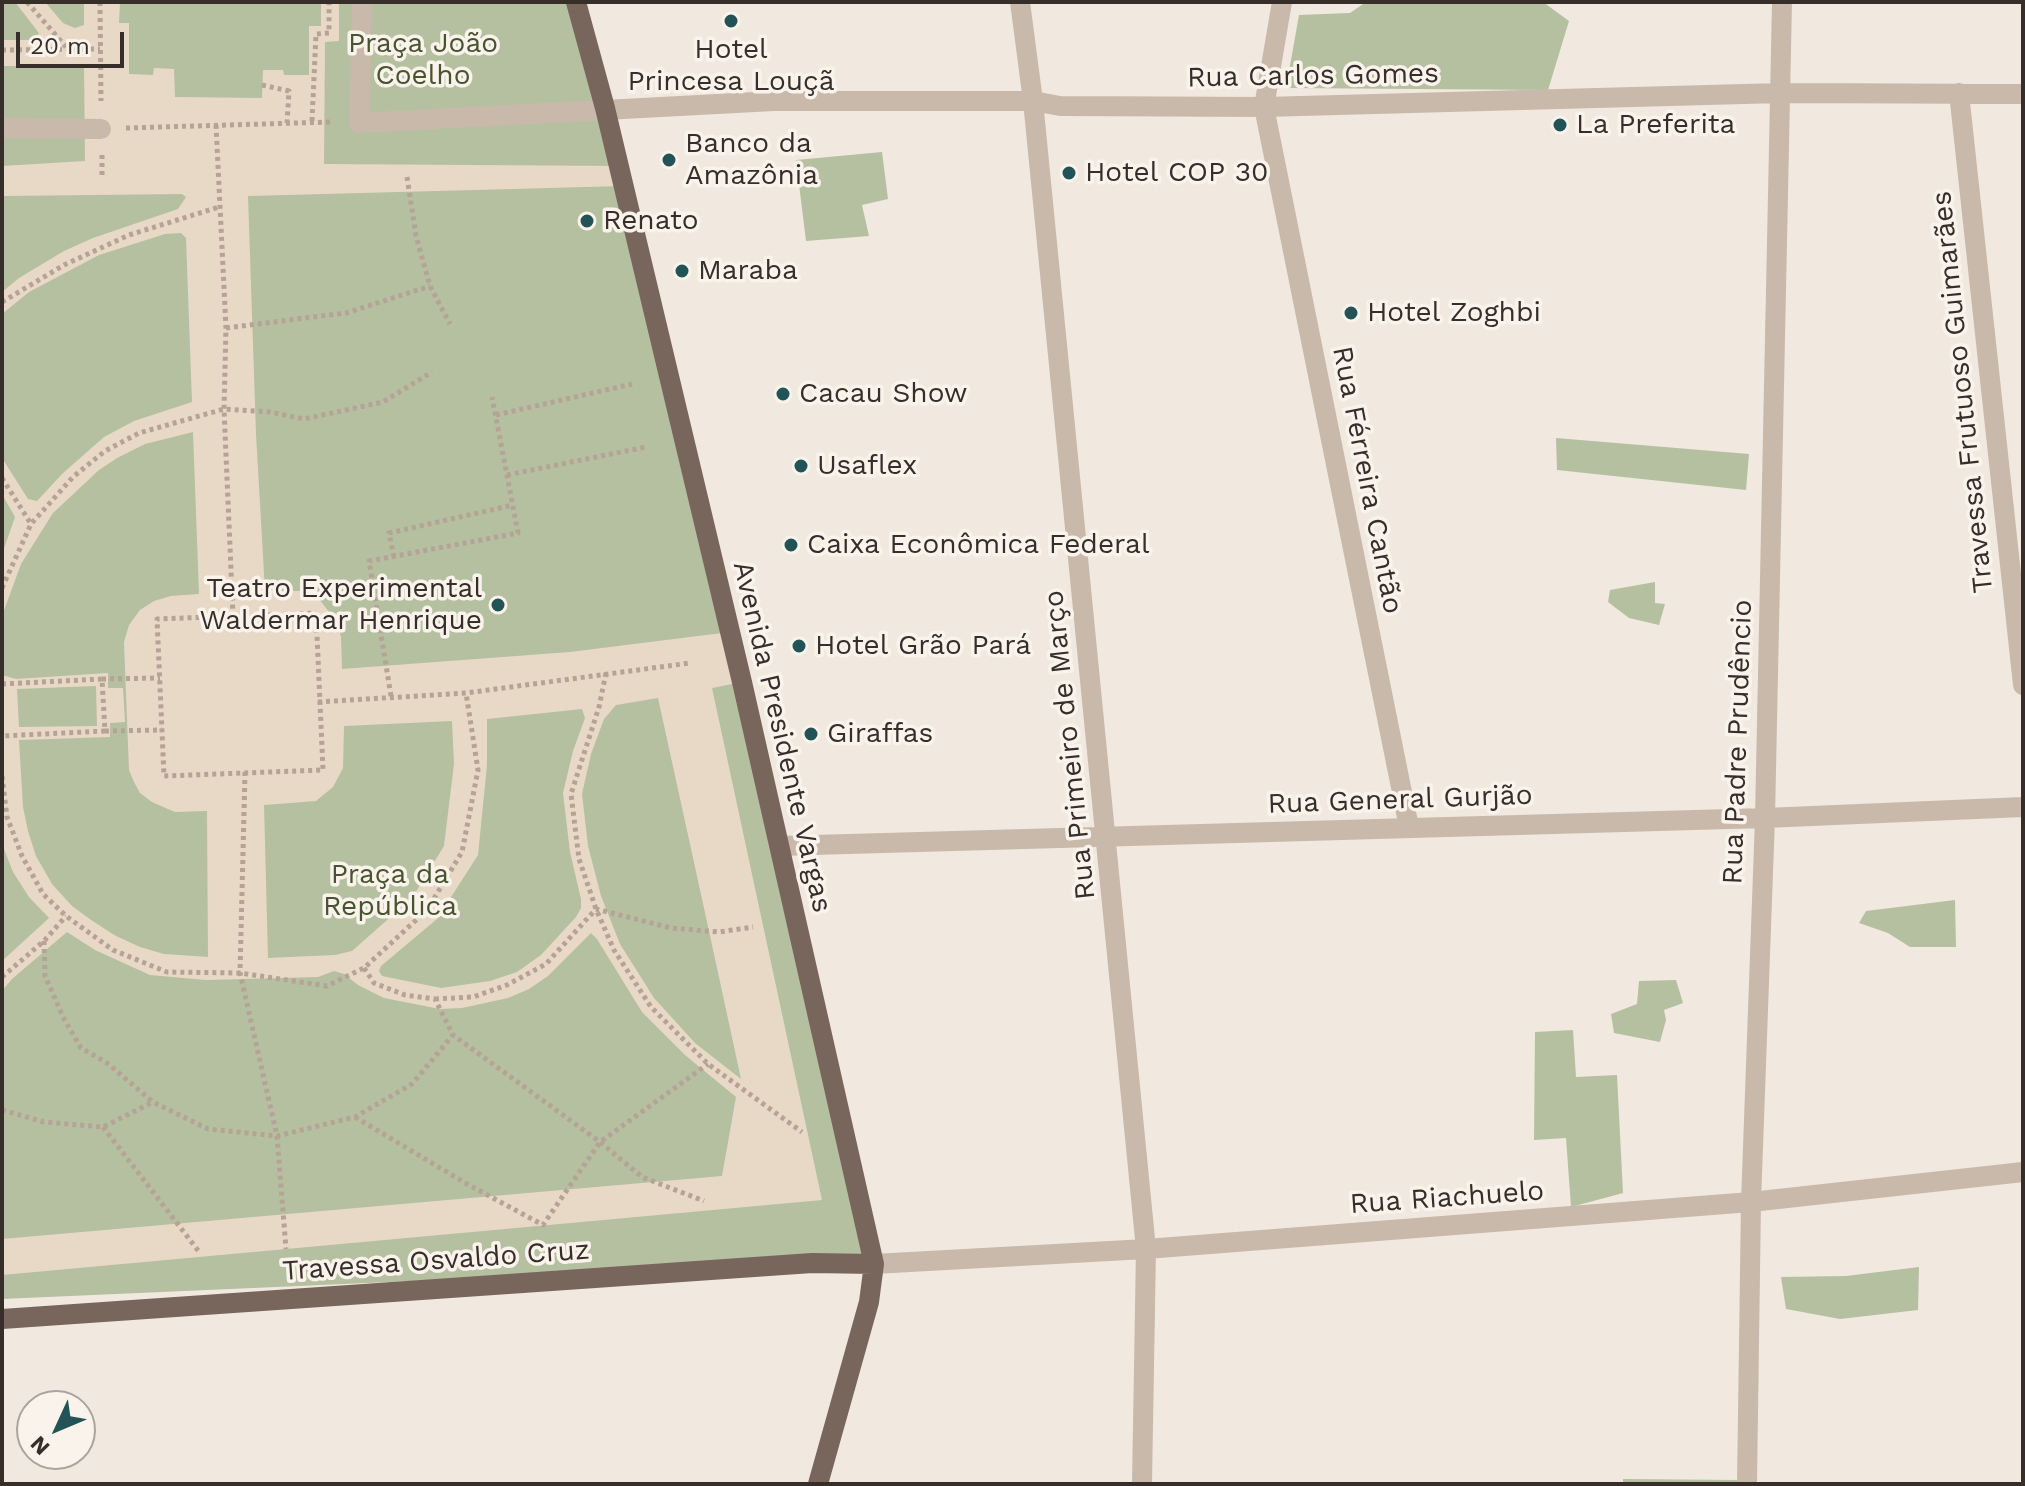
<!DOCTYPE html>
<meta charset="utf-8">
<style>
body{margin:0}
#map{position:relative;width:2025px;height:1486px;overflow:hidden;background:#f1e9df;font-family:"Work Sans",sans-serif}
canvas{display:block}
.frame{position:absolute;inset:0;border:4px solid #372e2a;pointer-events:none}
.north{position:absolute;left:16px;top:1390px;width:80px;height:80px;box-sizing:border-box;background:#f9f3eb;border:2px solid #aba49e;border-radius:50%;rotate:226deg;font-size:22px;font-weight:700;line-height:32px;text-align:center;color:#372e2a}
.north::after{content:'';display:block;margin:auto;width:28px;height:36px;background:#225457;clip-path:polygon(50% 0,100% 100%,50% 72%,0 100%)}
.scale{position:absolute;left:16px;top:32px;width:108px;height:36px;box-sizing:border-box;border:4px solid #372e2a;border-top:0;padding-left:10px;font-size:24px;line-height:28px;white-space:nowrap;color:#372e2a;-webkit-text-stroke:6px #f9f3eb;paint-order:stroke}
</style>
<div id="map">
<canvas width="2025" height="1486"></canvas>
<div class="frame"></div>
<div class="north">N</div>
<div class="scale">20 m</div>
</div>
<script>
const ctx = document.querySelector('canvas').getContext('2d');
ctx.lineJoin = 'round';
function fill(path, color) {
  ctx.fillStyle = color;
  ctx.fill(path, 'evenodd');
}
function poly(rows) {
  const path = new Path2D();
  for (const r of rows) {
    path.moveTo(r[0], r[1]);
    for (let i = 2; i < r.length; i += 2) path.lineTo(r[i], r[i + 1]);
  }
  return path;
}
function trace(path, color, width, dash) {
  ctx.strokeStyle = color;
  ctx.lineWidth = width;
  ctx.lineCap = dash ? 'butt' : 'round';
  ctx.setLineDash(dash || []);
  ctx.stroke(path);
}
function label(font, color, halo, rows, align = 'center') {
  ctx.font = font + ' "Work Sans",sans-serif';
  ctx.lineWidth = 7;
  ctx.setLineDash([]);
  ctx.textBaseline = 'middle';
  ctx.strokeStyle = halo;
  ctx.fillStyle = color;
  for (const [text, x, y, turn = 0] of rows) {
    ctx.save();
    ctx.translate(x, y);
    ctx.rotate((+turn || 0) * Math.PI / 180);
    ctx.textAlign = isNaN(turn) ? turn : align;
    if (halo) ctx.strokeText(text, 0, 0);
    ctx.fillText(text, 0, 0);
    ctx.restore();
  }
}
const green = poly([
 [2,2,576,2,874,1264,778,1265,2,1299],
 [1366,2,1543,2,1569,21,1548,90,1286,88,1299,15,1350,13],
 [882,152,888,199,862,205,869,236,806,241,796,160],
 [1556,438,1749,454,1746,490,1557,470],
 [1655,582,1655,603,1665,604,1659,625,1629,618,1608,602,1610,590],
 [1955,900,1956,947,1910,947,1888,933,1859,923,1866,911],
 [1676,980,1683,1003,1664,1010,1666,1020,1660,1042,1614,1033,1611,1014,1637,1004,1639,981],
 [1573,1030,1576,1077,1617,1075,1623,1193,1571,1207,1566,1138,1534,1140,1535,1032],
 [1919,1267,1918,1310,1840,1319,1786,1309,1781,1277,1846,1276],
 [1623,1479,1738,1480,1738,1484,1623,1484]
]);
const plaza = poly([
 [15,2,45,2,63,23,75,28,84,25,84,2,120,2,119,23,129,23,129,74,153,75,154,68,174,69,175,97,262,98,263,70,283,70,284,75,309,75,309,26,321,26,321,2,339,2,339,41,325,42,324,164,619,166,624,186,248,196,256,434,265,591,304,591,319,599,337,622,341,637,342,669,570,652,730,632,742,682,712,688,822,1200,2,1275,2,1239,722,1176,736,1097,685,1055,642,1012,597,939,591,933,548,976,529,989,508,998,462,1008,440,1009,384,998,358,985,344,974,334,971,318,977,206,980,150,975,95,950,67,932,12,979,2,991,2,961,49,918,29,897,13,872,2,844,2,675,16,679,108,673,108,688,123,688,125,722,110,723,110,737,19,740,23,807,28,831,36,856,52,884,72,906,91,920,116,936,140,947,164,954,208,957,207,811,175,812,152,802,140,793,134,782,129,770,124,642,129,625,140,610,154,601,171,596,199,594,193,432,145,444,117,458,99,470,53,513,21,564,2,616,2,554,15,517,2,494,2,458,28,499,37,501,62,474,104,437,134,421,192,402,186,238,181,233,165,234,99,255,29,292,2,314,2,292,19,278,64,251,93,238,178,209,186,197,182,194,2,196,2,166,85,161,84,66,2,66,2,40,35,40,39,33],
 [96,686,97,726,19,727,17,689],
 [658,698,709,931,741,1079,695,1043,654,998,620,944,601,896,588,846,582,794,591,754,604,719,616,705],
 [582,709,585,718,573,751,563,793,570,852,581,899,581,908,576,917,541,955,517,972,490,981,441,988,382,976,379,971,381,966,437,919,478,855,487,765,487,719],
 [452,721,454,764,444,846,412,898,352,951,335,955,268,958,264,805,316,801,333,787,343,768,344,726]
]);
const path = poly([
 [27,2,66,47],
 [100,2,101,101],
 [2,50,100,49],
 [262,85,289,91,287,123],
 [312,121,316,34,329,33,329,2],
 [216,125,226,328,224,409,233,616],
 [126,128,331,122],
 [102,155,102,178],
 [407,177,416,236,430,286,450,324],
 [2,302,64,265,129,235,219,207],
 [226,328,346,313,430,286],
 [496,415,632,384],
 [507,475,646,447],
 [2,478,31,524],
 [394,557,389,533,513,505],
 [2,588,31,524,73,477,105,451,139,433,224,409,270,412,304,419,383,402,432,372],
 [316,613,323,770,164,776,157,619,316,613],
 [606,673,599,707,571,794,579,859,596,909,614,950,651,1007,708,1064,802,1132],
 [102,679,160,678],
 [2,684,102,679,105,731,2,736],
 [391,696,369,561,518,533,492,397],
 [318,702,466,693,690,663],
 [105,731,162,730],
 [245,772,240,973,277,1136,286,1249],
 [2,776,7,817,22,856,43,894,66,916,113,950,167,972,240,973,327,986,364,968,427,910,462,852,478,770,466,693],
 [44,941,45,976,64,1019,81,1048,107,1063,153,1102,208,1129,277,1136,355,1117,412,1084,453,1035],
 [364,968,374,983,405,995,435,999,453,1035,600,1142,642,1177,704,1201],
 [2,977,44,941,66,916],
 [435,999,473,997,507,985,546,964,596,909,671,928,719,932,753,927],
 [2,1110,44,1122,103,1127,153,1102],
 [355,1117,467,1184,543,1225,600,1142,708,1064],
 [103,1127,200,1253]
]);
const minor = poly([
 [362,2,359,123,774,101,1033,101,1060,106,1264,107,1781,93,2023,94],
 [1020,2,1033,101,1146,1249,1142,1484],
 [1282,2,1264,107,1409,827],
 [1959,93,2023,685],
 [2,128,101,129],
 [778,846,1765,818,2023,807],
 [874,1264,1146,1249,1751,1202,2023,1172],
 [1747,1484,1751,1202,1765,818,1782,2]
]);
const major = poly([
 [576,2,605,108,742,682,874,1264,869,1302,818,1484],
 [2,1319,812,1263,874,1264]
]);
const markers = [
 [731,21,8,"#225457"],
 [1560,125,8,"#225457"],
 [669,160,8,"#225457"],
 [1069,173,8,"#225457"],
 [587,221,8,"#225457"],
 [682,271,8,"#225457"],
 [1351,313,8,"#225457"],
 [783,394,8,"#225457"],
 [801,466,8,"#225457"],
 [791,545,8,"#225457"],
 [498,605,8,"#225457"],
 [799,646,8,"#225457"],
 [811,734,8,"#225457"]
];
const parkNames = [
 ["Praça João",423,44],
 ["Coelho",423,76],
 ["Praça da",390,875],
 ["República",390,907]
];
const poiNames = [
 ["Hotel",731,50,"center"],
 ["Princesa Louçã",731,82,"center"],
 ["La Preferita",1576,125],
 ["Banco da",685,144],
 ["Amazônia",685,176],
 ["Hotel COP 30",1085,173],
 ["Renato",603,221],
 ["Maraba",698,271],
 ["Hotel Zoghbi",1367,313],
 ["Cacau Show",799,394],
 ["Usaflex",817,466],
 ["Caixa Econômica Federal",807,545],
 ["Teatro Experimental",482,589,"right"],
 ["Waldermar Henrique",482,621,"right"],
 ["Hotel Grão Pará",815,646],
 ["Giraffas",827,734]
];
const streetNames = [
 ["Rua Carlos Gomes",1313,76,-1],
 ["Travessa Frutuoso Guimarães",1963,392,-96],
 ["Rua Férreira Cantão",1367,480,79],
 ["Avenida Presidente Vargas",782,737,77],
 ["Rua Padre Prudêncio",1738,742,-88],
 ["Rua Primeiro de Março",1070,745,-96],
 ["Rua General Gurjão",1400,800,-2],
 ["Rua Riachuelo",1447,1198,-4],
 ["Travessa Osvaldo Cruz",436,1261,-4]
];
fill(green, '#b5c0a0');
fill(plaza, '#e8d9c7');
trace(path, '#b5a396', 5, [4, 4]);
trace(minor, '#c9b9ab', 20);
trace(major, '#78655c', 20);
for (const [x, y, r, color] of markers) {
  const dot = new Path2D();
  dot.arc(x, y, r, 0, 2 * Math.PI);
  ctx.fillStyle = color;
  ctx.fill(dot);
  trace(dot, '#f9f3eb', 3);
}
label('28px', '#47542f', '#f9f3eb', parkNames);
label('28px', '#372e2a', '#f9f3eb', poiNames, 'left');
label('28px', '#372e2a', '#f9f3eb', streetNames);
</script>
